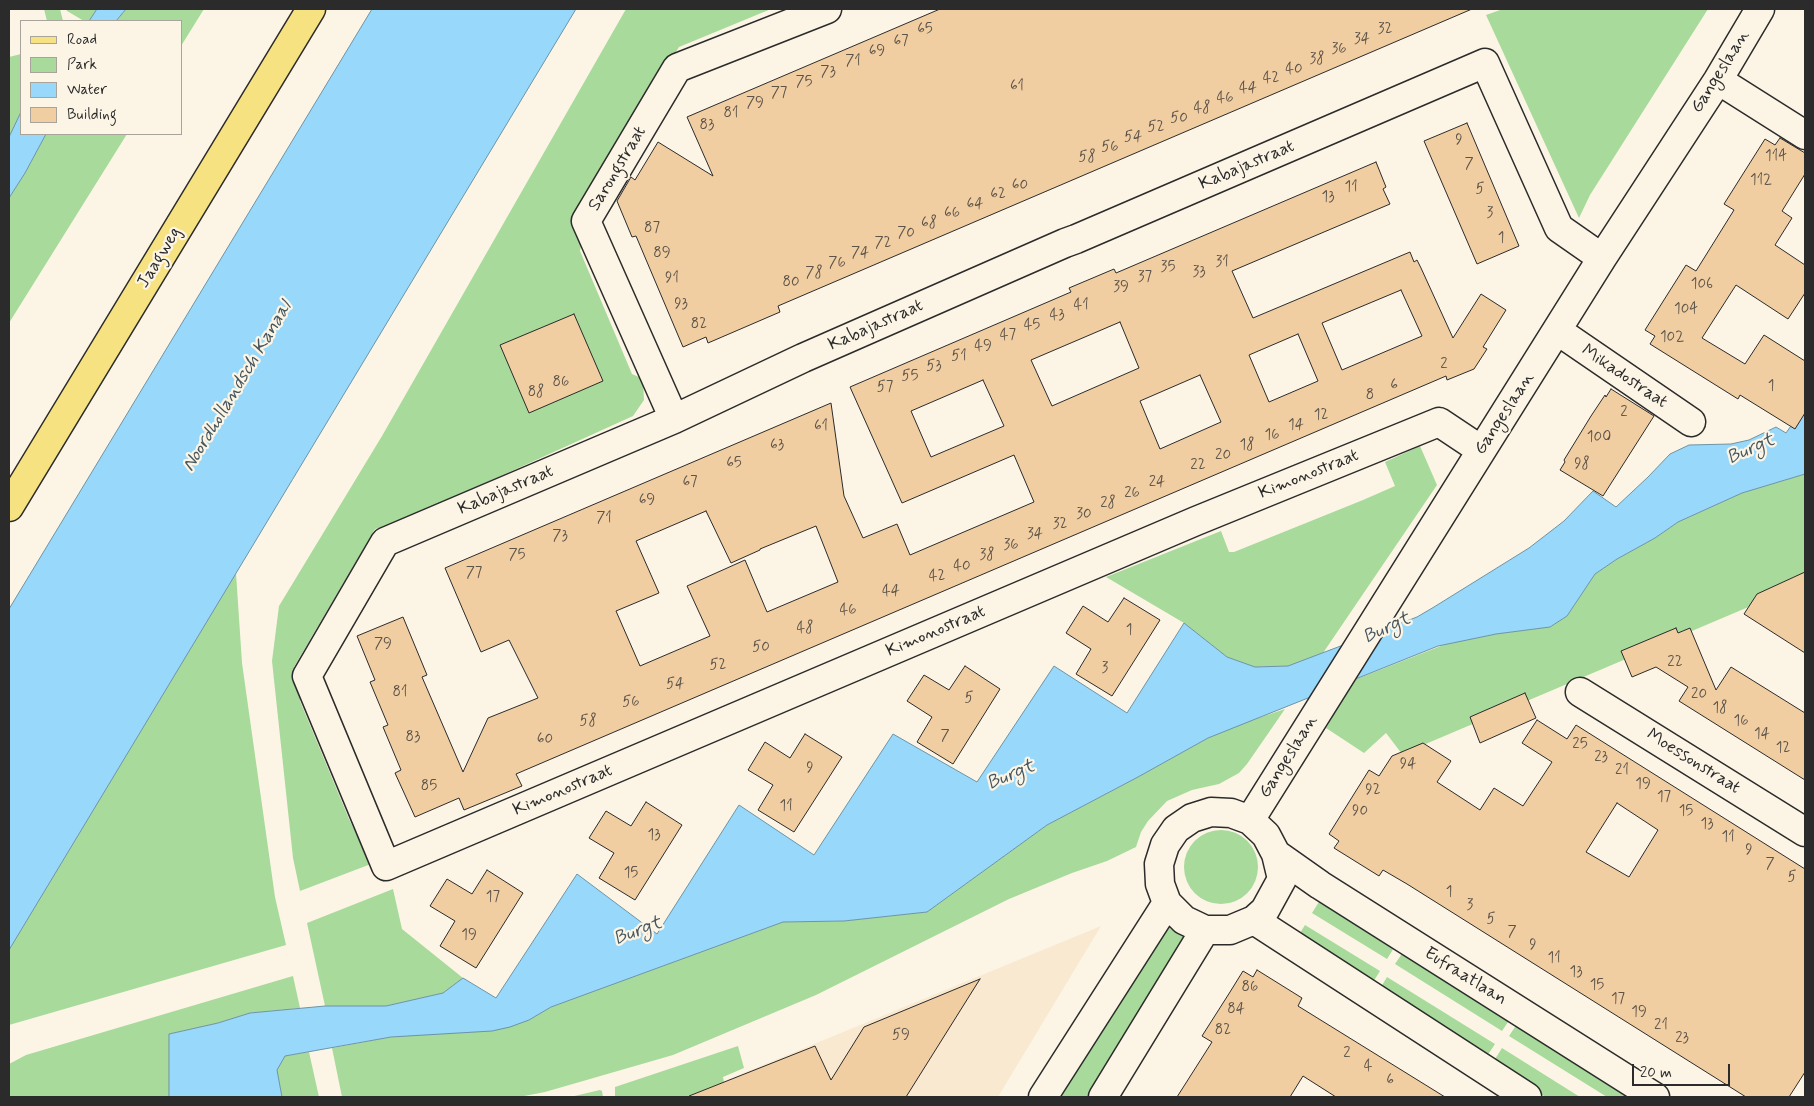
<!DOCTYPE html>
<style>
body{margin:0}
#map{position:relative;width:1814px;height:1106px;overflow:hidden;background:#fcf5e5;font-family:Mynerve,sans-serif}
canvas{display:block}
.frame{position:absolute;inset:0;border:10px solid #2b2b2b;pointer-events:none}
.legend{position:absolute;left:20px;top:20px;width:162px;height:115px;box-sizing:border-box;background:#fcf5e5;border:1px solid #a8a49b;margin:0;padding:6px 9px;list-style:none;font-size:15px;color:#2b2b2b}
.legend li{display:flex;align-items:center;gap:10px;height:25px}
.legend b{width:25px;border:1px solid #a8a49b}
.scale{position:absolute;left:1632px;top:1064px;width:98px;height:22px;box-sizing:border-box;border:2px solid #2b2b2b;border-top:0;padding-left:6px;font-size:15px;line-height:18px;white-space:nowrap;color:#2b2b2b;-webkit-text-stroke:4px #fcf5e5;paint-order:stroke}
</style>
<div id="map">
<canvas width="1814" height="1106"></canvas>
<div class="frame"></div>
<ul class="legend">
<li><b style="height:6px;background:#f7e281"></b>Road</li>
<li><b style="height:14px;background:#a8da9b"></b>Park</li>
<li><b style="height:14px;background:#98d8fa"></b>Water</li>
<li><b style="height:14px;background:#f1cda2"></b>Building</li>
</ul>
<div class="scale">20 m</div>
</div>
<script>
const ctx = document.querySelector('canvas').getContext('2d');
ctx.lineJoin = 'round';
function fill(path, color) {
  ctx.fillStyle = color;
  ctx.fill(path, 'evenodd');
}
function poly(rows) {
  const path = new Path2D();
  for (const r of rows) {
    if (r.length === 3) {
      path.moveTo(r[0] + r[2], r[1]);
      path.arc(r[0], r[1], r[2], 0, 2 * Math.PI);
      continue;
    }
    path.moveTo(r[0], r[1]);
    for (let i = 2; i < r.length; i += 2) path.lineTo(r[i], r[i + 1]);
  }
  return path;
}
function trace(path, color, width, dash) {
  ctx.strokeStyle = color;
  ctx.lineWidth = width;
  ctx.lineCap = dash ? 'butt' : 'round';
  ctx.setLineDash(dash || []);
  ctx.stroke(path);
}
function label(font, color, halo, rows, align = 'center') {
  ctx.font = font + ' Mynerve,sans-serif';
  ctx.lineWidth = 4.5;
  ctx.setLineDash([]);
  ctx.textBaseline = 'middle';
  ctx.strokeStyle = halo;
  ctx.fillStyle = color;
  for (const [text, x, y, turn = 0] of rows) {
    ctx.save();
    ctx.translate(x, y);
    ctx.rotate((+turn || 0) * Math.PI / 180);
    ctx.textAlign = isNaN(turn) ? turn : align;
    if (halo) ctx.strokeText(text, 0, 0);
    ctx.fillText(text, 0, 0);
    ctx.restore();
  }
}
const built = poly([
 [1101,926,998,1097,685,1097]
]);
const green = poly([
 [44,9,60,9,63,21,47,21],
 [66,9,97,9,89,21,84,21,67,11],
 [126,9,204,9,181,46,181,21,116,21],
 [626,9,771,9,679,47,643,103,583,237,580,251,632,374,643,379,644,400,633,416,395,524,375,529,294,667,301,687,300,701,349,819,371,864,300,891,293,858,272,661,279,606,382,436],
 [1503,9,1708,9,1590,195,1579,218,1486,15],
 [21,54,21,112,9,137,9,57],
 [46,134,127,134,9,323,9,198,25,173],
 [1420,446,1437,485,1323,653,1288,666,1255,667,1227,657,1184,623,1106,577,1221,531,1229,552,1234,552,1363,500,1395,486,1385,462],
 [1805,474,1805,581,1772,597,1402,754,1386,733,1364,753,1326,728,1354,680,1446,644,1496,634,1550,627,1567,616,1595,574,1617,559,1655,538,1678,522,1742,493],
 [236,573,242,663,275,897,286,945,9,1025,9,950],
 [1285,709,1247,764,1239,773,1219,784,1192,790,1167,801,1148,821,1141,832,1136,847,1107,861,1072,873,1009,899,816,995,673,1055,545,1092,519,1097,342,1097,332,1048,391,1037,529,1020,551,1007,783,922,844,921,927,912,1047,825,1138,777,1208,738,1246,722],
 [1221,867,37],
 [393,889,402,929,463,978,443,993,386,1006,325,1006,307,923],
 [1322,897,1397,943,1387,959,1312,913],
 [1305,925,1380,971,1370,987,1295,941],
 [1168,927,1189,938,1089,1097,1056,1097],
 [1405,949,1512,1016,1502,1031,1395,964],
 [293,976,300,1008,250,1013,218,1023,169,1034,169,1097,73,1097,72,1096,68,1097,9,1097,9,1064,26,1055],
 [1387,977,1495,1044,1485,1059,1378,992],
 [1519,1021,1642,1097,1607,1097,1509,1036],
 [738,1046,744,1068,723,1077,724,1082,686,1097,615,1097,615,1087],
 [1502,1048,1580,1097,1546,1097,1492,1064],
 [309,1052,319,1097,282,1097,277,1070,284,1056],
 [600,1090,602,1091,603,1097,570,1097]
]);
const water = poly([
 [97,9,126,9,116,21,89,21,97,9],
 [372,9,576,9,9,950,9,609,372,9],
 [21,112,21,134,46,134,25,173,9,198,9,137,21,112],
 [1805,406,1805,474,1742,493,1678,522,1655,538,1617,559,1595,574,1567,616,1550,627,1496,634,1438,646,1208,738,1138,777,1047,825,927,912,844,921,783,922,551,1007,529,1020,510,1027,492,1031,391,1037,285,1056,277,1070,282,1097,169,1097,169,1034,218,1023,250,1013,325,1006,386,1006,443,993,463,978,496,998,577,874,657,934,739,805,814,855,893,734,977,782,1054,666,1127,713,1184,623,1227,657,1255,667,1288,666,1417,617,1434,607,1529,548,1564,521,1593,491,1616,507,1648,477,1670,454,1689,445,1731,444,1749,440,1776,427,1786,433,1805,406]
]);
const building = poly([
 [940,9,1472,9,778,306,780,312,708,343,706,337,683,347,636,236,632,237,617,201,631,177,635,180,658,142,713,176,687,117,940,9],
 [1467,123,1519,246,1477,264,1424,141,1467,123],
 [1780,138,1805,153,1805,174,1782,211,1792,218,1775,245,1805,265,1805,293,1788,319,1736,285,1702,338,1745,364,1764,335,1805,361,1805,413,1795,429,1740,395,1738,399,1650,344,1655,336,1645,330,1686,265,1696,271,1734,210,1724,204,1765,139,1775,145,1780,138],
 [1376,162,1386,187,1383,189,1390,204,1232,271,1253,318,1410,252,1414,262,1417,260,1421,268,1453,338,1481,294,1506,310,1483,347,1487,349,1474,369,1447,380,1446,376,516,774,522,786,464,810,459,798,415,817,395,773,401,770,383,727,388,725,370,682,375,680,357,636,403,617,427,675,422,677,463,772,488,718,538,698,509,640,481,652,445,568,831,403,844,496,863,538,897,524,910,555,1034,502,1014,455,902,503,850,387,1071,292,1069,288,1114,269,1116,273,1376,162],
 [1401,290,1422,336,1342,370,1322,323,1401,290],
 [1120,322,1139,368,1052,406,1031,360,1120,322],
 [1298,334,1318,381,1269,402,1249,355,1298,334],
 [1200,375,1221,422,1160,449,1140,401,1200,375],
 [983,380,1004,426,931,457,911,411,983,380],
 [706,511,731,563,760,550,760,549,816,526,838,582,767,612,745,560,687,586,710,636,640,666,616,611,659,593,636,541,706,511],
 [574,314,603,381,529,413,500,345,574,314],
 [1611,389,1654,416,1603,496,1560,470,1565,462,1564,460,1591,416,1605,395,1606,397,1611,389],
 [1805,572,1805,653,1744,614,1757,594,1805,572],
 [1124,598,1160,620,1112,696,1076,674,1091,649,1066,633,1083,606,1108,622,1124,598],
 [1676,628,1678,633,1690,628,1716,690,1731,667,1805,713,1805,780,1679,701,1688,687,1656,667,1632,677,1621,651,1676,628],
 [965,666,1000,689,953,764,917,742,932,717,907,701,924,675,949,690,965,666],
 [1525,693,1536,718,1480,743,1470,717,1525,693],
 [1537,720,1567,739,1576,725,1805,869,1805,1072,1789,1097,1746,1097,1407,884,1383,870,1379,876,1334,848,1339,841,1329,834,1369,770,1379,776,1392,756,1423,743,1451,761,1437,782,1480,810,1494,788,1523,806,1552,762,1522,743,1537,720],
 [1617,803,1658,830,1629,877,1586,852,1617,803],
 [805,734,842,757,794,832,758,810,773,785,748,770,765,742,790,758,805,734],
 [646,802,682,825,635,900,599,878,614,853,589,838,606,811,631,826,646,802],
 [487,870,523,893,476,968,440,946,455,921,430,906,447,879,472,894,487,870],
 [1257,970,1302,998,1298,1006,1445,1097,1336,1097,1303,1076,1290,1097,1177,1097,1212,1042,1202,1036,1230,992,1243,971,1253,977,1257,970],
 [980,979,906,1097,689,1097,689,1096,815,1046,831,1080,864,1027,980,979]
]);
const minor = poly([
 [1718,80,1805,135],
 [1558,331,1691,422],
 [674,419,586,221,677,68,827,9],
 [1481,450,1439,422,1196,521,386,866,307,676,385,542,674,419,803,358,1065,243,1076,239,1485,63,1559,228,1602,258],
 [1580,692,1805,832],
 [1211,812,1231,813,1250,820,1266,835,1276,854,1282,879,1265,910,1254,920,1230,930,1205,930,1184,920,1167,903,1160,884,1159,864,1165,845,1176,829,1192,818,1211,812],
 [1250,820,1602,258,1718,80,1760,9],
 [1276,854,1320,885,1655,1097],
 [1254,920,1527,1097],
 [1043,1097,1167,903],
 [1103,1097,1205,930]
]);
const major = poly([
 [9,507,311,9]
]);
const numberNames = [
 ["65",925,30],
 ["32",1385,30],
 ["34",1362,40],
 ["67",901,42],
 ["36",1339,50],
 ["69",877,52],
 ["38",1317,60],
 ["71",853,62],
 ["40",1294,70],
 ["73",828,73],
 ["42",1271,79],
 ["75",804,83],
 ["61",1017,87],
 ["44",1248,89],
 ["77",779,94],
 ["46",1225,99],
 ["79",755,104],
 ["48",1202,109],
 ["81",731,114],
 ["50",1179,119],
 ["83",707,126],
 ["52",1156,128],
 ["54",1133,138],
 ["9",1459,141],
 ["56",1110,148],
 ["114",1776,157],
 ["58",1087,158],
 ["7",1469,165],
 ["112",1761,181],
 ["60",1020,186],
 ["11",1351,188],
 ["5",1480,190],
 ["62",998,195],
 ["13",1328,198],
 ["64",975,205],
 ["66",952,214],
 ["3",1490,214],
 ["68",929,224],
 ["87",652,229],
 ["70",906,234],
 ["1",1501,239],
 ["72",883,244],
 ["89",662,254],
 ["74",860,254],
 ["31",1222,263],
 ["76",837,264],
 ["35",1168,268],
 ["33",1199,273],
 ["78",814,274],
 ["37",1145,278],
 ["91",672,279],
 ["80",791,283],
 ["106",1702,285],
 ["39",1121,288],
 ["93",681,305],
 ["41",1081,306],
 ["104",1686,310],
 ["43",1057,316],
 ["82",699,325],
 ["45",1032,326],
 ["47",1008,336],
 ["102",1672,338],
 ["49",983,347],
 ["51",959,357],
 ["2",1444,365],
 ["53",934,367],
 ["55",910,377],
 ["86",561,383],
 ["6",1394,386],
 ["1",1771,387],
 ["57",885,388],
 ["88",536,393],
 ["8",1370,396],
 ["2",1624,413],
 ["12",1321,416],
 ["14",1296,426],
 ["61",821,427],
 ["16",1272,436],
 ["100",1599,438],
 ["63",777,446],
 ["18",1247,446],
 ["20",1223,456],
 ["65",734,464],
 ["98",1582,465],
 ["22",1198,466],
 ["67",690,483],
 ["24",1157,483],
 ["26",1132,494],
 ["69",647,501],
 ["28",1108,504],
 ["30",1084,515],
 ["71",604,519],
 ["32",1060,525],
 ["34",1035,535],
 ["73",560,537],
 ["36",1011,546],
 ["75",517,556],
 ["38",987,556],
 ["40",962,567],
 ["77",474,574],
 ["42",937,577],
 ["44",891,592],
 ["46",848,611],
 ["48",805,629],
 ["1",1129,631],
 ["79",383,645],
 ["50",761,648],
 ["22",1675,663],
 ["52",718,666],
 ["3",1105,669],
 ["54",675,685],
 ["81",400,693],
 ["20",1699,695],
 ["5",969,699],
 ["56",631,703],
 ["18",1720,709],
 ["58",588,722],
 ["16",1741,722],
 ["14",1762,735],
 ["7",945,737],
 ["83",413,738],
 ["60",545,740],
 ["25",1580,745],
 ["12",1783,749],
 ["23",1601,758],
 ["94",1408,765],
 ["9",810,769],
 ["21",1622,771],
 ["19",1643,785],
 ["85",429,787],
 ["92",1373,791],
 ["17",1664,798],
 ["11",786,807],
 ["90",1360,812],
 ["15",1686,812],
 ["13",1707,825],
 ["13",654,836],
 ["11",1728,838],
 ["9",1749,851],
 ["7",1770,865],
 ["15",631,874],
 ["5",1792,878],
 ["1",1449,893],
 ["17",493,898],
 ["3",1470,906],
 ["5",1491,920],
 ["7",1512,933],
 ["19",469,936],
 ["9",1533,946],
 ["11",1554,959],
 ["13",1576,973],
 ["15",1597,986],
 ["86",1250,988],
 ["17",1618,1000],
 ["84",1236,1010],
 ["19",1639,1013],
 ["21",1661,1026],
 ["82",1223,1031],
 ["59",901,1036],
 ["23",1682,1039],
 ["2",1347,1054],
 ["4",1368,1067],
 ["6",1390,1081]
];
const streetNames = [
 ["Gangeslaan",1721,72,-58],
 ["Kabajastraat",1247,166,-23],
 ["Sarongstraat",618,169,-59],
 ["Jaagweg",160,258,-59],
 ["Kabajastraat",876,326,-24],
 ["Mikadostraat",1624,377,34],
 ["Gangeslaan",1505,414,-57],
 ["Kimonostraat",1309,475,-22],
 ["Kabajastraat",506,491,-23],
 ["Kimonostraat",936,632,-23],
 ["Gangeslaan",1289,757,-58],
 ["Moessonstraat",1693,762,32],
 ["Kimonostraat",563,791,-23],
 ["Eufraatlaan",1465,977,32]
];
const waterNames = [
 ["Noordhollandsch Kanaal",238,387,-59],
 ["Burgt",1751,450,-24],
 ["Burgt",1387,629,-25],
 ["Burgt",1011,776,-23],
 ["Burgt",638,932,-21]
];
fill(built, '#f9e9d1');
fill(green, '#a8da9b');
fill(water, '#98d8fa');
trace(water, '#6c93a7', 1);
fill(building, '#f1cda2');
trace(building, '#2b2b2b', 1);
trace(minor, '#2b2b2b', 31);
trace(major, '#2b2b2b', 31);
trace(minor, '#fcf5e5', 28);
trace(major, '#f7e281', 28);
label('15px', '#5c5449', null, numberNames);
label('18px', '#2b2b2b', '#fcf5e5', streetNames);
label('italic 19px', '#46565f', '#fcf5e5', waterNames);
</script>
